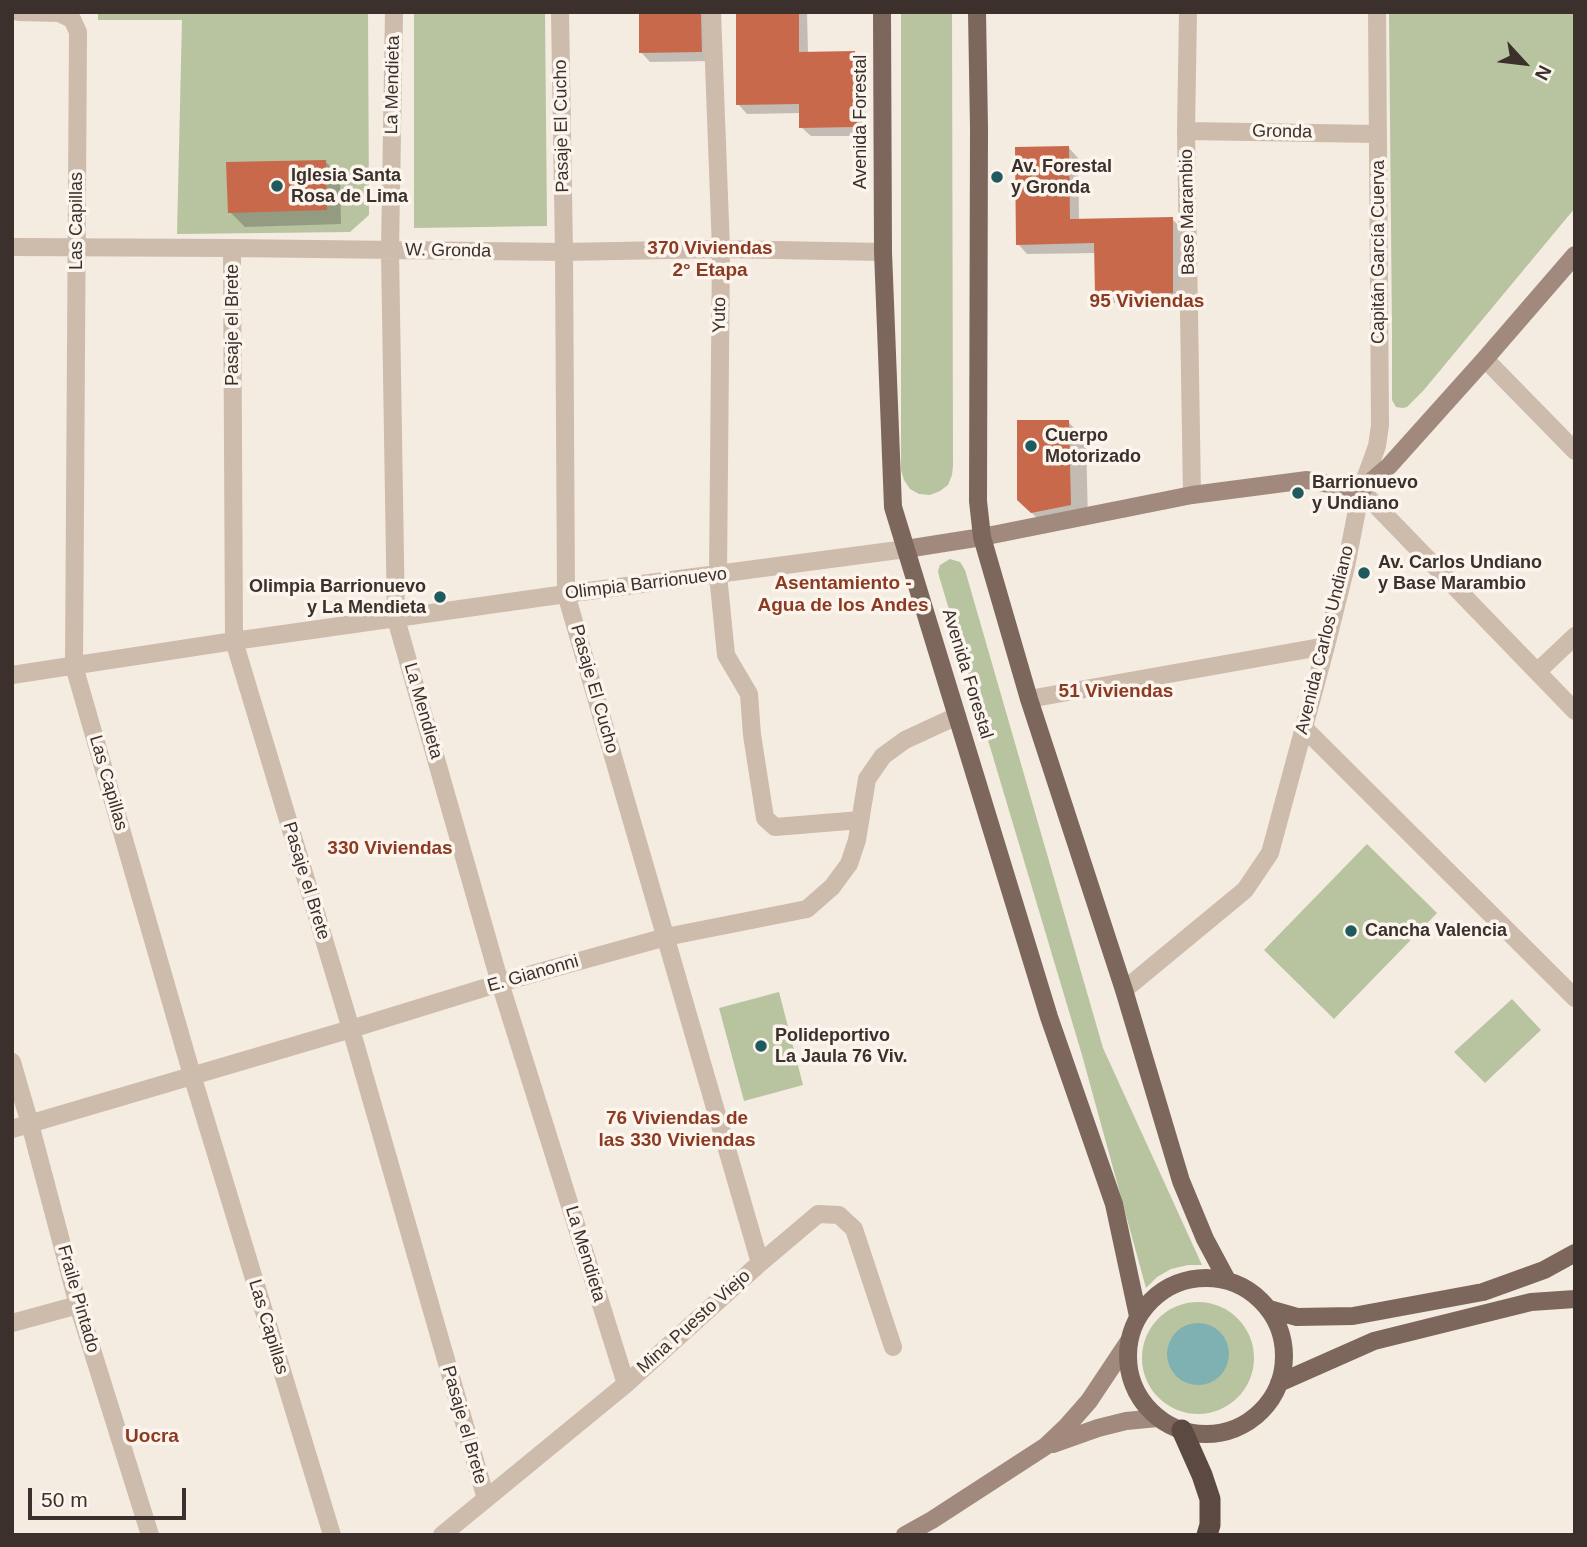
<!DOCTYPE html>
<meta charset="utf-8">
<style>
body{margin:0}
#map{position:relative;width:1587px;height:1547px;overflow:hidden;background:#f4ebe1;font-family:Arial,sans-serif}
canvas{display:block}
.frame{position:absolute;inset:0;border:14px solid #3b302b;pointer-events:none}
.north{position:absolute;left:1489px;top:28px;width:70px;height:70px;-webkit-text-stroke:5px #fbf5ee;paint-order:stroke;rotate:117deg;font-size:19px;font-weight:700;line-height:28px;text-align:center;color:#3b302b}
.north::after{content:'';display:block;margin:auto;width:24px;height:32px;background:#3b302b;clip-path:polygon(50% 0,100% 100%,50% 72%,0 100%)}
.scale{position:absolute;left:28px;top:1488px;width:158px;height:32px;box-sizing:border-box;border:4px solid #3b302b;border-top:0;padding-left:9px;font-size:21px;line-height:24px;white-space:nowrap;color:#3b302b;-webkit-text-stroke:5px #fbf5ee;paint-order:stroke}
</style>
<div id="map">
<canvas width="1587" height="1547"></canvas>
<div class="frame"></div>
<div class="north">N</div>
<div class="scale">50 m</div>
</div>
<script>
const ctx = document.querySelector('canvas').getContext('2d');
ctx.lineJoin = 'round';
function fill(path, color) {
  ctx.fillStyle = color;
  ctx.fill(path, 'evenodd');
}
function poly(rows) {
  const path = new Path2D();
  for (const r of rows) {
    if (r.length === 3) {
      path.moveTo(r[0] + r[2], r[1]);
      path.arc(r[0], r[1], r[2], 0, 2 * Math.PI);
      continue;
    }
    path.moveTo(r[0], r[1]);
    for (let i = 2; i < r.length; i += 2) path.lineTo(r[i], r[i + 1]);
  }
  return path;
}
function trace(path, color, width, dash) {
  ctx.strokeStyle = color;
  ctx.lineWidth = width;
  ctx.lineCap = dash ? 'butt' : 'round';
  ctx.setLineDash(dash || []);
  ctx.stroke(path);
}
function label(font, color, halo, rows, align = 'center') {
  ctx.font = font + ' Arial,sans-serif';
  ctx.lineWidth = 7;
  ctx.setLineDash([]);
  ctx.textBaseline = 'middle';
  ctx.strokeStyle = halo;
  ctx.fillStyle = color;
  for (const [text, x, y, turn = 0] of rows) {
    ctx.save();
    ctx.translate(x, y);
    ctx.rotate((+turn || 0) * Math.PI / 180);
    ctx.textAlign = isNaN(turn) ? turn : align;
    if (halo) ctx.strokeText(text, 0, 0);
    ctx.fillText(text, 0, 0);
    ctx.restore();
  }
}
const green = poly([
 [98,12,368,12,369,215,350,232,177,234,182,20,98,20],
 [414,12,545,12,547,226,414,228],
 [901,12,952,12,953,466,952,475,948,485,940,491,930,495,919,494,910,489,904,480,901,470],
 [1389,12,1575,12,1575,208,1423,391,1407,407,1403,408,1396,407,1392,400,1392,333],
 [950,559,960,562,965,570,1103,1048,1202,1265,1188,1265,1171,1269,1157,1277,1146,1288,1082,1055,939,576,938,571,940,565],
 [1367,844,1437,913,1334,1019,1264,950],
 [779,992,803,1085,744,1101,719,1008],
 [1512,999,1541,1030,1485,1083,1454,1052],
 [1198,1358,56]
]);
const water = poly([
 [1198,1354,31]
]);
const shadow = poly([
 [640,12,711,12,711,61,650,62,641,52],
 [738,12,807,12,808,54,854,53,864,62,866,136,811,136,801,127,801,113,747,114,738,104],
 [1069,148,1078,158,1079,220,1172,219,1182,229,1182,302,1106,303,1096,293,1096,253,1027,254,1018,244],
 [326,162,340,177,341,224,245,227,230,212],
 [1068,422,1086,439,1088,522,1037,518,1018,499]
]);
const building = poly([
 [639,12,701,12,702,52,639,53],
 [736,12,799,12,799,52,855,51,857,127,799,128,799,104,736,105],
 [1069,146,1070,219,1173,217,1173,293,1095,294,1094,243,1016,245,1015,147],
 [326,160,327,210,228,213,226,162],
 [1017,420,1069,420,1071,505,1031,513,1017,500]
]);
const street = poly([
 [18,12,59,13,72,19,78,32,74,666,192,1075,332,1535],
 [394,12,390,251,396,619,500,983,626,1384],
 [560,12,564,252,566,594,760,1263],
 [712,12,721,249,718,575,726,655,749,694,752,735,765,818,775,827,860,820],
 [1188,12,1186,131,1192,495],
 [1186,131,1378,134],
 [12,247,232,248,564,252,721,249,883,252],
 [232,248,234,641,351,1029,486,1499],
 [1485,359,1575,451],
 [1361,490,1575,711],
 [1537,672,1575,636],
 [12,675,234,641,566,594,906,549],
 [1029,699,1326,646],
 [1304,728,1575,998],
 [1124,990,1245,890,1270,853,1326,646,1346,566,1361,490,1377,446,1380,425,1377,12],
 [12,1062,30,1124,78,1305,150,1535],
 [12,1129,351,1029,500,983,666,937,807,909,832,887,849,864,857,840,867,779,883,756,905,740,957,716],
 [12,1323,78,1305],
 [442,1535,626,1384,760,1263,818,1214,839,1215,854,1229,893,1347]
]);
const secondary = poly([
 [906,549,982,537,1192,495,1307,480,1361,490,1389,466,1485,359,1575,255],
 [1053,1444,1098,1428,1126,1421,1158,1418],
 [905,1535,932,1520,1046,1446,1067,1426,1089,1401,1129,1341]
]);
const primary = poly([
 [882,12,883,252,893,507,1049,1017,1114,1204,1138,1316],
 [977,12,979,128,978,501,982,537,1029,699,1124,990,1181,1181,1205,1239,1227,1280],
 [1206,1356,78],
 [1269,1309,1297,1317,1353,1316,1483,1292,1544,1270,1575,1253],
 [1279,1383,1374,1341,1531,1302,1575,1299]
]);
const highway = poly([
 [1182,1430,1202,1475,1210,1499,1210,1525,1207,1535]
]);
const markers = [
 [997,177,7,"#1f5a5e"],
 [277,186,7,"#1f5a5e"],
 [1031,446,7,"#1f5a5e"],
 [1298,493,7,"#1f5a5e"],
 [1364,573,7,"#1f5a5e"],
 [440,597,7,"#1f5a5e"],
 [1351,931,7,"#1f5a5e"],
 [761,1046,7,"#1f5a5e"]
];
const streetNames = [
 ["La Mendieta",393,85,-89],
 ["Avenida Forestal",861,122,-90],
 ["Pasaje El Cucho",562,126,-91],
 ["Gronda",1282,132,1],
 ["Base Marambio",1188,212,-91],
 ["Las Capillas",77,221,-90],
 ["W. Gronda",448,251,1],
 ["Capitán García Cuerva",1379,252,-90],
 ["Yuto",720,315,-89],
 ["Pasaje el Brete",233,325,-90],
 ["Olimpia Barrionuevo",646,584,-7],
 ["Avenida Carlos Undiano",1325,640,-76],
 ["Avenida Forestal",967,674,73],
 ["Pasaje El Cucho",594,689,74],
 ["La Mendieta",423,711,74],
 ["Las Capillas",108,783,74],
 ["Pasaje el Brete",306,881,73],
 ["E. Gianonni",533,974,-16],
 ["La Mendieta",585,1254,73],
 ["Fraile Pintado",78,1299,74],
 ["Mina Puesto Viejo",694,1322,-42],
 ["Las Capillas",268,1327,73],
 ["Pasaje el Brete",464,1425,74]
];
const poiNames = [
 ["Av. Forestal",1011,167],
 ["y Gronda",1011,188],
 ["Iglesia Santa",291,176],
 ["Rosa de Lima",291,197],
 ["Cuerpo",1045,436],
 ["Motorizado",1045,457],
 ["Barrionuevo",1312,483],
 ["y Undiano",1312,504],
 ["Av. Carlos Undiano",1378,563],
 ["y Base Marambio",1378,584],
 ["Olimpia Barrionuevo",426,587,"right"],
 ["y La Mendieta",426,608,"right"],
 ["Cancha Valencia",1365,931],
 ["Polideportivo",775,1036],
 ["La Jaula 76 Viv.",775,1057]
];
const neighbourhoodNames = [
 ["370 Viviendas",710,249],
 ["2° Etapa",710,271],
 ["95 Viviendas",1147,302],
 ["Asentamiento -",843,584],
 ["Agua de los Andes",843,606],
 ["51 Viviendas",1116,692],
 ["330 Viviendas",390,849],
 ["76 Viviendas de",677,1119],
 ["las 330 Viviendas",677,1141],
 ["Uocra",152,1437]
];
fill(green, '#b8c4a0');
fill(water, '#7fb0b2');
fill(shadow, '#0003');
fill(building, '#c8694b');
trace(street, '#cdbbac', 18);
trace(secondary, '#a18a7d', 18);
trace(primary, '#7d675c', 18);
trace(highway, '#5c4a42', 21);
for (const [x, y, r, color] of markers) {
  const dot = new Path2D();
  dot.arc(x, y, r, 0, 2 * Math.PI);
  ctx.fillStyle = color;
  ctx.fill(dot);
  trace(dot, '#fbf5ee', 2.5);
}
label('18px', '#3b302b', '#fbf5ee', streetNames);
label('bold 18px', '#3b302b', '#fbf5ee', poiNames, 'left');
label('bold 19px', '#8c3b22', '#fbf5ee', neighbourhoodNames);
</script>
